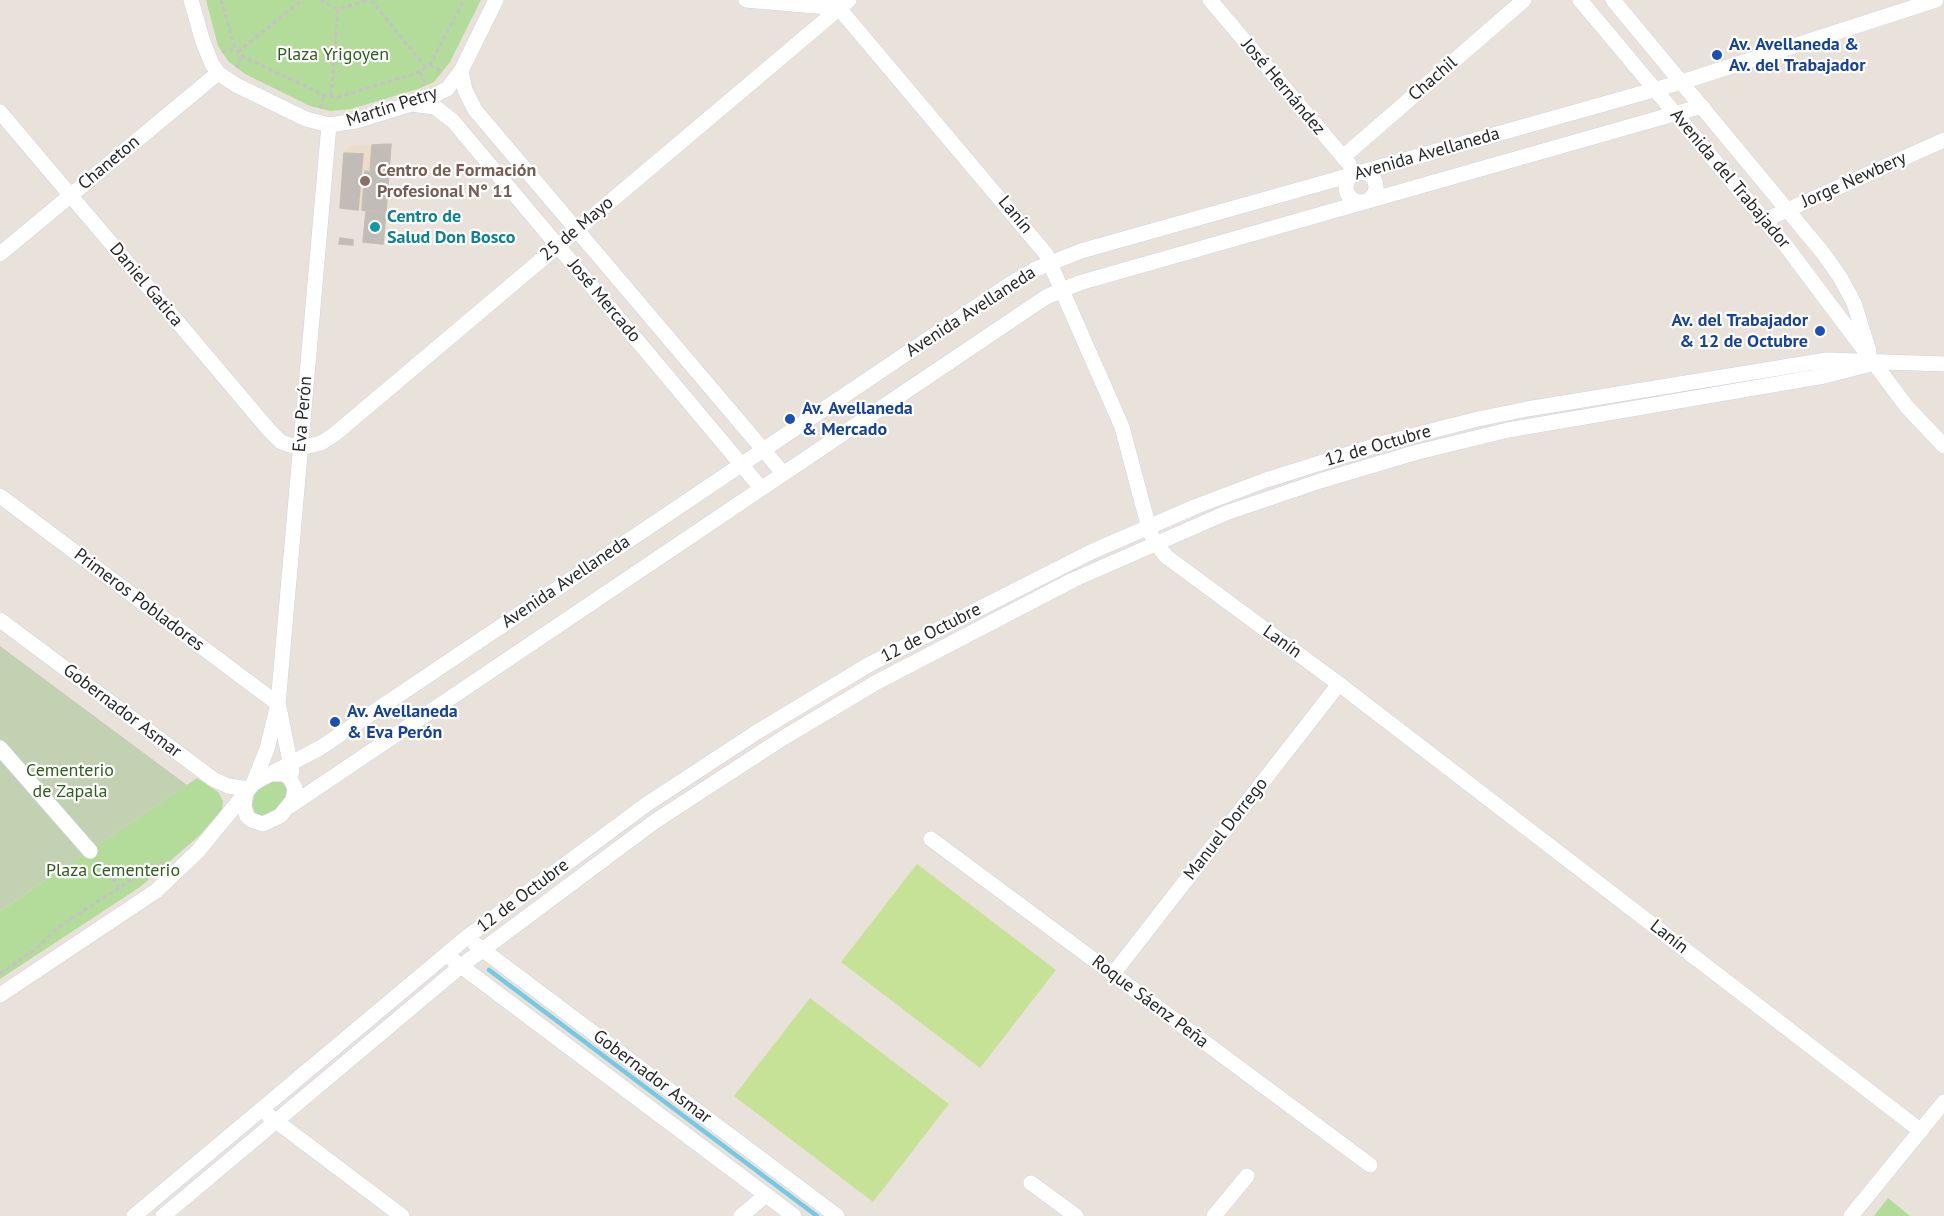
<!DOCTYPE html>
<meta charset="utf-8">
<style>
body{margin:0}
canvas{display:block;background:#e9e2da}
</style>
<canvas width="1944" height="1216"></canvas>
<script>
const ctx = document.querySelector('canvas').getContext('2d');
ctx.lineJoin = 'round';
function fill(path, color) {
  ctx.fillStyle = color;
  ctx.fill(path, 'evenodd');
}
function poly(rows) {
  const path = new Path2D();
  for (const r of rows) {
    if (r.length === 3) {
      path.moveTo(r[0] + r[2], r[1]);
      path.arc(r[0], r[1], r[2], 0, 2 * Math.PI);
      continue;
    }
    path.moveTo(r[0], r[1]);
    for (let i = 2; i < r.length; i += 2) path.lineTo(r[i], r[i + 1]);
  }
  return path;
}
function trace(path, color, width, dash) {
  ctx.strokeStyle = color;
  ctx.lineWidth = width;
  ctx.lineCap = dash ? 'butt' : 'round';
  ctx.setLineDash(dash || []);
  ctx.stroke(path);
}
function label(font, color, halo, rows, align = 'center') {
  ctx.font = font + ' "PT Sans",sans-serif';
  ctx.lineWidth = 4.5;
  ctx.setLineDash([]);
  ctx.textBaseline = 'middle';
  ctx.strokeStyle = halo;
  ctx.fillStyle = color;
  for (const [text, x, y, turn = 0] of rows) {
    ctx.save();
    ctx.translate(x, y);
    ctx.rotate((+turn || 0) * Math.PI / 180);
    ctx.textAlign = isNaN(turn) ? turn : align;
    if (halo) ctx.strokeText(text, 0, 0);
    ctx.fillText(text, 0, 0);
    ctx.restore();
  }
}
const education = poly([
 [391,144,386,212,340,208,344,153,351,145]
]);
const green = poly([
 [206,0,481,0,450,62,434,82,418,89,351,109,330,111,310,106,245,74,229,62,218,46],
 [197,778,218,792,223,801,222,810,199,836,140,887,0,979,0,911],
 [277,778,284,783,287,790,284,804,266,817,251,814,252,793],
 [1888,1198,1910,1216,1874,1216]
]);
const cemetery = poly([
 [0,646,187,785,0,911]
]);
const pitch = poly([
 [917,864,1056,970,980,1068,841,962],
 [810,998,949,1104,873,1202,734,1096]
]);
const stream = poly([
 [489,970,817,1216]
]);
const building = poly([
 [391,144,386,212,362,210,365,171,370,172,372,145,391,144],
 [344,153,363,154,358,210,340,208,344,153],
 [366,211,386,212,383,244,363,242,366,211],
 [340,238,353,240,353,245,339,244,340,238]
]);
const path = poly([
 [221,0,235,49,242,56,324,95,338,97,420,72,430,65,464,0],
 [320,0,338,9,369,0],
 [371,0,426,68],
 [222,52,235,49],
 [238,52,302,0],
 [430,65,441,71],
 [237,68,242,56],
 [420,72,426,84],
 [331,96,338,9],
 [320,108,324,95],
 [98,861,119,887],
 [0,974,33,951,63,924,145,871,164,862]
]);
const minor = poly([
 [191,0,203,42,212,64,218,73,236,85,306,119,329,125,356,121,427,99,447,89,461,71,496,0],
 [746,0,839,8],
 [832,0,1046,254,1122,427,1150,532,1155,543,1167,557,1339,684,1921,1131],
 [1210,0,1349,164],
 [1580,0,1786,246,1907,407,1944,446],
 [1613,0,1823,253,1840,277,1854,303,1869,351],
 [461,71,465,90,475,110,783,473],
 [412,104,435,107,453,121,761,488],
 [0,112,269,430,281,442,290,445,308,446,321,443,335,434,849,0],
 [1343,157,1524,0],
 [1361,187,15],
 [1765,220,1944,140],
 [0,254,218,73],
 [0,496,278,704],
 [0,620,213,779,228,786,249,789],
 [279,707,292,772],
 [0,748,90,851],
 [253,784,267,749,278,704,329,125],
 [246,794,244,806,247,816,251,820,263,824,280,816,293,800,295,788,289,777,283,774,271,774],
 [290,806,1046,297,1079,283,1702,106],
 [931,839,1370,1165],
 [475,944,837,1216],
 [453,960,794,1216],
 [1113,974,1339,684],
 [0,995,156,891,198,851,253,784,259,780,320,748,1010,284,1036,269,1081,251,1682,82,1936,0],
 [268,1115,402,1216],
 [1031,1183,1076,1216],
 [134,1216,467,937,647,804,757,732,870,664,1091,552,1197,506,1266,480,1384,443,1478,419,1527,409,1827,360,1944,364],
 [163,1216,461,966,654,822,783,738,877,682,1073,580,1226,513,1320,481,1414,453,1508,430,1824,376,1867,365],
 [741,1216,766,1195],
 [1214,1216,1247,1176],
 [1851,1216,1944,1102]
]);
const markers = [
 [1717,55,6,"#1a4fb4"],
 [365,181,6,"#8d6e63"],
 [375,227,6,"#0f9aa8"],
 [1820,331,6,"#1a4fb4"],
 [790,419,6,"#1a4fb4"],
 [335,722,6,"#1a4fb4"]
];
const transitNames = [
 ["Av. Avellaneda &",1729,45],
 ["Av. del Trabajador",1729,66],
 ["Av. del Trabajador",1808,321,"right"],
 ["& 12 de Octubre",1808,342,"right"],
 ["Av. Avellaneda",802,409],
 ["& Mercado",802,430],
 ["Av. Avellaneda",347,712],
 ["& Eva Perón",347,733]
];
const parkNames = [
 ["Plaza Yrigoyen",333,55],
 ["Cementerio",70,771],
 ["de Zapala",70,792],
 ["Plaza Cementerio",113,871]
];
const streetNames = [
 ["Chachil",1433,79,-41],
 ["José Hernández",1283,87,50],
 ["Martín Petry",392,107,-18],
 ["Avenida Avellaneda",1427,154,-16],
 ["Chaneton",109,163,-40],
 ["Avenida del Trabajador",1730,179,50],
 ["Jorge Newbery",1854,180,-24],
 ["Lanín",1015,215,50],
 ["25 de Mayo",577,229,-40],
 ["Daniel Gatica",146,285,50],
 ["José Mercado",604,301,50],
 ["Avenida Avellaneda",971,312,-33],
 ["Eva Perón",303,414,-85],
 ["12 de Octubre",1378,446,-16],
 ["Avenida Avellaneda",566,582,-34],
 ["Primeros Pobladores",139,600,37],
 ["12 de Octubre",931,633,-27],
 ["Lanín",1282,642,36],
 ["Gobernador Asmar",122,711,37],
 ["Manuel Dorrego",1226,829,-52],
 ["12 de Octubre",523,896,-37],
 ["Lanín",1669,937,38],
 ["Roque Sáenz Peña",1150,1002,37],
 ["Gobernador Asmar",652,1077,37]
];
const educationNames = [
 ["Centro de Formación",377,171],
 ["Profesional N° 11",377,192]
];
const cultureNames = [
 ["Centro de",387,217],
 ["Salud Don Bosco",387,238]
];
fill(education, '#eadeca');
fill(green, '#b3dc9a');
fill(cemetery, '#c3d1b3');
fill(pitch, '#c5e297');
trace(stream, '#74cae4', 4.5);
fill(building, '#c1bcb7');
trace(building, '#c4beb4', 1.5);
trace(minor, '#d0d3df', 16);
trace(path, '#c3c3c3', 3, [4.5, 3]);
trace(minor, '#fff', 15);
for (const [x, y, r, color] of markers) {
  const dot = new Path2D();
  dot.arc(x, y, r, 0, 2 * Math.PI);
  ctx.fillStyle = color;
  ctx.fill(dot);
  trace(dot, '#fff', 2);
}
label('bold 18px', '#164399', '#fff', transitNames, 'left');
label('18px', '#2e5d1f', '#fff', parkNames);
label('18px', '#282828', '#fff', streetNames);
label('bold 18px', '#785e54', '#fff', educationNames, 'left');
label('bold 18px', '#0d838f', '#fff', cultureNames, 'left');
</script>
